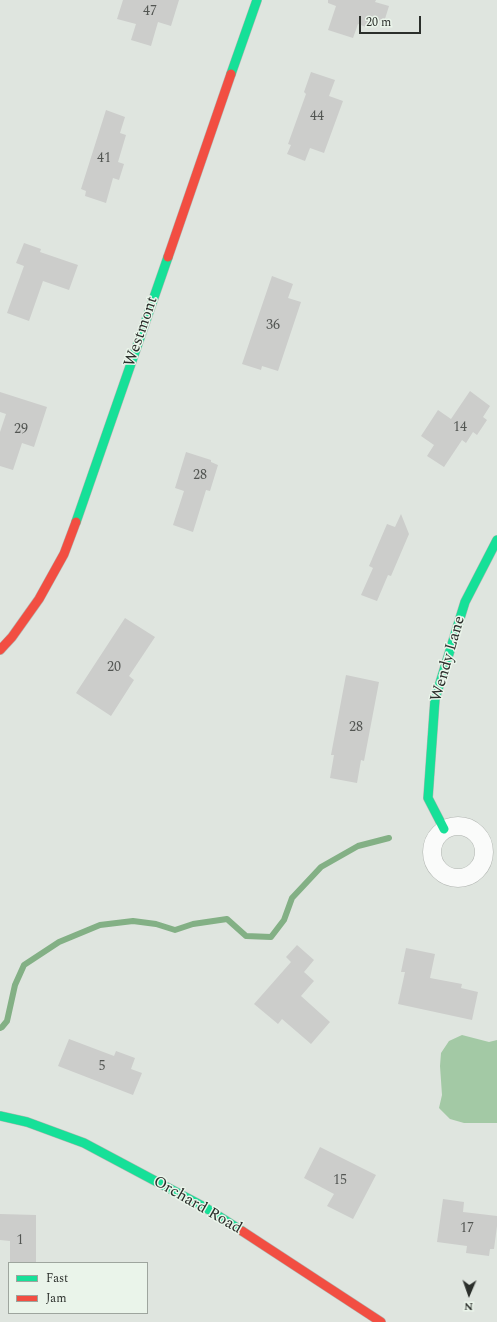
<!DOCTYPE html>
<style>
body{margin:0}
#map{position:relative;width:497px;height:1322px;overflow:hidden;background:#dfe5df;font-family:Spectral,serif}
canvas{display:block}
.legend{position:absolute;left:8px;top:1262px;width:140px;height:52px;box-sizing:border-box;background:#eaf4ea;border:1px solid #9ea59e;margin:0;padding:5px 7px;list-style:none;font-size:12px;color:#2b2f2b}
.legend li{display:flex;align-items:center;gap:8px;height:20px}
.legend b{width:20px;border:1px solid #9ea59e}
.north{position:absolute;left:449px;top:1274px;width:40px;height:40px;-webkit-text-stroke:3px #eaf4ea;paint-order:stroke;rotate:182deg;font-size:11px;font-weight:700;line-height:16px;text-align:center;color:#2b2f2b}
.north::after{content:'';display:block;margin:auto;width:14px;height:18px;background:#2b2f2b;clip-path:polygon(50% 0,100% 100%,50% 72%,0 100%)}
.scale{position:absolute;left:359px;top:16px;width:62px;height:18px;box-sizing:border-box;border:2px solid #2b2f2b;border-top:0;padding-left:5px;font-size:12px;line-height:14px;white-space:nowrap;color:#2b2f2b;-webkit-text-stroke:3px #eaf4ea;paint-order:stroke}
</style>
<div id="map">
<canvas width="497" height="1322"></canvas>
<ul class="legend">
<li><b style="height:5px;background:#16e098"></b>Fast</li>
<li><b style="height:5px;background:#f24e42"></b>Jam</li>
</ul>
<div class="north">N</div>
<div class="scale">20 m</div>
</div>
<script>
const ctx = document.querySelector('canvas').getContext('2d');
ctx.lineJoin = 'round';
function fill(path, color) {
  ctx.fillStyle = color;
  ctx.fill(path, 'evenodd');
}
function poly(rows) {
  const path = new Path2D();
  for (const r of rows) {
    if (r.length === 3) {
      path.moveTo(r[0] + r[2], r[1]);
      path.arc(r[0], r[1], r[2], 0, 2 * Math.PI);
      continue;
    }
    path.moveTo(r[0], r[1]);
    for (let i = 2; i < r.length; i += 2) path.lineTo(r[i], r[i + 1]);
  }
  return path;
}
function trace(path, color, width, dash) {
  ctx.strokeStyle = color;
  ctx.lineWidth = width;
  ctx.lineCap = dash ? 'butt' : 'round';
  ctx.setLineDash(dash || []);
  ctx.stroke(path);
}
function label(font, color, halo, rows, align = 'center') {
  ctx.font = font + ' Spectral,serif';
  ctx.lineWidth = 3;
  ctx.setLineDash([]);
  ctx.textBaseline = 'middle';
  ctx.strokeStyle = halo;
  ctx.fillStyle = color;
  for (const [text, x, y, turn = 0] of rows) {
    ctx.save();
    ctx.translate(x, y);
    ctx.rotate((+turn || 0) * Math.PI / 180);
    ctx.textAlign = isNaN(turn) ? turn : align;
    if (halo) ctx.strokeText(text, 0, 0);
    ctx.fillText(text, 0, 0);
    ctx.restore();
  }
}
const forest = poly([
 [462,1035,489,1042,497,1040,497,1123,464,1123,450,1119,439,1108,442,1095,440,1066,441,1053,449,1041]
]);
const stream = poly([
 [0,1028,2,1027,7,1021,15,985,24,965,59,942,100,925,133,921,156,924,175,930,193,924,227,919,246,936,271,937,284,920,292,898,321,867,358,846,389,838]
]);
const building = poly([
 [123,0,179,0,171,26,158,22,151,46,131,40,136,24,117,19],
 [328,0,376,0,375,2,389,6,384,22,370,17,366,27,358,24,353,38,328,30,336,6,328,3],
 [311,72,335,80,329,96,343,101,324,153,310,148,305,161,287,154,291,145,288,144,306,94,304,92],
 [106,110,125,117,120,133,126,135,118,162,124,164,119,180,113,178,106,203,85,196,86,191,81,189],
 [24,243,41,249,40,252,78,265,69,290,43,281,29,321,7,313,24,266,16,263],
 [272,276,293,284,288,298,301,302,278,371,262,366,261,370,242,364],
 [470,391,490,406,483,417,487,420,477,435,473,432,466,443,462,440,444,467,427,456,434,445,421,436,438,410,451,419],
 [0,392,47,407,34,447,22,443,13,470,0,466,0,432,6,414,0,412],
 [186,452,211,460,211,462,218,465,210,491,206,490,193,532,173,525,184,491,175,488],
 [401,514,409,534,391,576,388,575,377,601,361,595,373,568,369,566,387,524,395,527],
 [125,618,155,637,129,676,134,680,111,716,76,693],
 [346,675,379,682,364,761,361,760,357,783,330,778,334,755,331,755],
 [297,945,314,960,304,972,314,981,301,996,330,1022,311,1044,282,1019,278,1024,254,1004,291,962,286,957],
 [406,948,435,954,430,978,462,984,461,988,478,992,472,1020,398,1004,405,972,401,972],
 [69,1039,114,1056,116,1051,135,1058,131,1069,142,1073,133,1095,58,1066],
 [320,1147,376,1175,353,1219,327,1206,334,1194,304,1178],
 [443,1199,464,1202,463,1212,497,1216,497,1226,494,1249,490,1249,489,1256,466,1253,467,1246,437,1242],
 [0,1214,36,1215,36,1263,10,1263,10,1241,0,1240]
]);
const street = poly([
 [458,852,26]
]);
const fast = poly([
 [231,74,257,0],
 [76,522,168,257],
 [444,829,428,798,435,699,465,602,497,540],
 [0,1116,27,1122,84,1143,206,1208,242,1231]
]);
const jam = poly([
 [168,257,231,74],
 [0,650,12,637,39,599,64,554,76,522],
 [242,1231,381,1322]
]);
const numberNames = [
 ["47",150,12],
 ["44",317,117],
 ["41",104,159],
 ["36",273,326],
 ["14",460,428],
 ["29",21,430],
 ["28",200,476],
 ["20",114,668],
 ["28",356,728],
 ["5",102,1067],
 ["15",340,1181],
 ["17",467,1229],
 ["1",20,1241]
];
const streetNames = [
 ["Westmont",142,332,-71],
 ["Wendy Lane",449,659,-74],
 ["Orchard Road",197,1206,30]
];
fill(forest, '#a3c9a5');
trace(stream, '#83b085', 6);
fill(building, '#cccdcb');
trace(street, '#b1b5b1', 19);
trace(fast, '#b1b5b1', 10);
trace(jam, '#b1b5b1', 10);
trace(street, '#fafbfa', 18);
trace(fast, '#16e098', 9);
trace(jam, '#f24e42', 9);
label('14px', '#535653', null, numberNames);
label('16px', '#2b2f2b', '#eaf4ea', streetNames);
</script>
